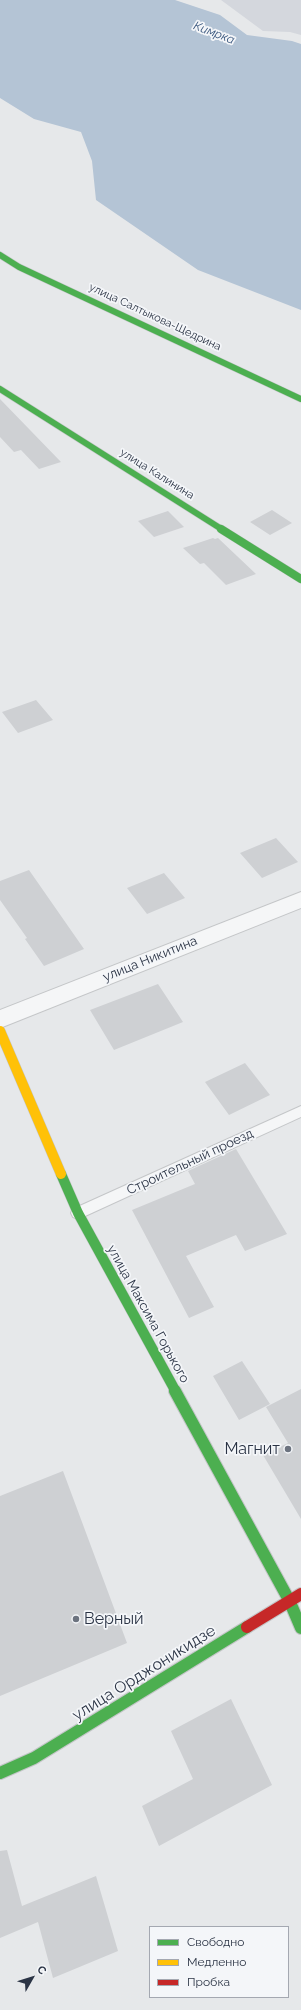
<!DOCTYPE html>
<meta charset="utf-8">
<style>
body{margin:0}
#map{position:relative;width:301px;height:2010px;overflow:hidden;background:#e6e8ea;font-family:Raleway,sans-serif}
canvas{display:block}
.legend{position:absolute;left:149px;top:1926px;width:140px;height:72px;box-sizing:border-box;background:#f4f6f9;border:1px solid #a4a8b1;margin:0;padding:5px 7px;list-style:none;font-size:12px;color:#2b3445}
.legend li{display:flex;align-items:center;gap:8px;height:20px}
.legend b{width:20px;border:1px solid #a4a8b1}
.north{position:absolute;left:12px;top:1958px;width:40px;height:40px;-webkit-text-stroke:3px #f4f6f9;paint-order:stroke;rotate:51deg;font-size:11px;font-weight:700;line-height:16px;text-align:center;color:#2b3445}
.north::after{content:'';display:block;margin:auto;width:14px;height:18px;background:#2b3445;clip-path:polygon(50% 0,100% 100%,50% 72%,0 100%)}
</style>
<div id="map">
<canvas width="301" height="2010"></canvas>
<ul class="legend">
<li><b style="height:5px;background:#4caf50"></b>Свободно</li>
<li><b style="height:5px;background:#ffc107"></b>Медленно</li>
<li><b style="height:5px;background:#c62828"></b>Пробка</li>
</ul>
<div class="north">С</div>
</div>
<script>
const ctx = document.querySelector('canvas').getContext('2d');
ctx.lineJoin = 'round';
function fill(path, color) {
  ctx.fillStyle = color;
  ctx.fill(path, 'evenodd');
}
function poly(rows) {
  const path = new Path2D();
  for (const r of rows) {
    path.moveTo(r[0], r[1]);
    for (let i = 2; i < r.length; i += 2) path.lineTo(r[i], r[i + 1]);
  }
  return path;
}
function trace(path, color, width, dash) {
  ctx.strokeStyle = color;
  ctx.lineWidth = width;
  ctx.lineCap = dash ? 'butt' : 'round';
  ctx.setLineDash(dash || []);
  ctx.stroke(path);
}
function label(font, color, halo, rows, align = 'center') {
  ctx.font = font + ' Raleway,sans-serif';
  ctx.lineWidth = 3.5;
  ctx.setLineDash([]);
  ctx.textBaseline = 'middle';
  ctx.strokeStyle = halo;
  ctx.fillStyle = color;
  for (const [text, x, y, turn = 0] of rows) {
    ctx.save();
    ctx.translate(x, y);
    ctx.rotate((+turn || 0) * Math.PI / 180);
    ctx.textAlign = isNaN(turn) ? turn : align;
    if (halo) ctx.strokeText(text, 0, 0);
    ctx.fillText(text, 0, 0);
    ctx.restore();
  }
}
const built = poly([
 [221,0,301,0,301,35,290,32,263,31]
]);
const water = poly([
 [0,0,175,0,220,15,247,35,292,41,301,44,301,310,198,270,96,200,92,161,81,132,34,119,0,98]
]);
const building = poly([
 [0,399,61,462,39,469,21,450,14,452,0,437],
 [272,510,292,523,270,535,250,522],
 [168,511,184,527,154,537,138,521],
 [213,538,215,539,218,538,256,574,226,585,204,563,200,564,183,548],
 [36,700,53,720,18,733,2,712],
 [276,838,298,862,262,878,240,853],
 [29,870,84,949,44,966,25,939,27,938,0,900,0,881],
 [164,873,185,898,147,914,127,888],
 [158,984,183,1022,114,1050,90,1010],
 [245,1063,270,1095,229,1115,205,1082],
 [236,1149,287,1234,245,1251,236,1235,186,1256,214,1307,189,1318,132,1210,195,1184,188,1171],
 [242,1361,270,1404,239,1420,213,1376],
 [301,1389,301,1519,263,1455,288,1443,266,1407],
 [63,1471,127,1643,0,1696,0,1496],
 [231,1699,272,1785,159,1846,142,1806,193,1779,171,1731],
 [7,1850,22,1906,96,1876,118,1951,53,1978,38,1922,0,1938,0,1851]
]);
const lane = poly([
 [301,1106,301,1117,83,1217,78,1219,73,1217,71,1213,73,1209,301,1106]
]);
const street = poly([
 [301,892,301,908,0,1028,0,1010,301,892]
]);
const fastFar3 = poly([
 [0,255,19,267,301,399],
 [0,389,223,530]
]);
const fastFar2 = poly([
 [221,529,301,579]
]);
const fastFar1 = poly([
 [61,1174,78,1213,176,1392]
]);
const fast = poly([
 [175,1391,289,1600,301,1628],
 [0,1773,34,1758,247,1627]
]);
const slow = poly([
 [0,1031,61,1174]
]);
const jam = poly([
 [247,1627,301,1594]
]);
const markers = [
 [288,1449,4,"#6c737f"],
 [76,1619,4,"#6c737f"]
];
const farStreetnames = [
 ["улица Салтыкова-Щедрина",155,317,25],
 ["улица Калинина",157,474,32]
];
const farWaternames = [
 ["Кимрка",214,33,21]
];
const streetNames = [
 ["улица Никитина",150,959,-22],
 ["Строительный проезд",190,1162,-25],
 ["улица Максима Горького",148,1314,61]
];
const nearPoinames = [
 ["Магнит",280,1449],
 ["Верный",84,1619,"left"]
];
const nearStreetnames = [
 ["улица Орджоникидзе",144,1673,-32]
];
fill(built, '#d4d7dd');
fill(water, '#b4c4d5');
fill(building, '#ced0d3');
trace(lane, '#c4c6c8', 2);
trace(street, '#c4c6c8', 2);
trace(fastFar3, '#c4c6c8', 7);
trace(fastFar2, '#c4c6c8', 9);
trace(fastFar1, '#c4c6c8', 11);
trace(fast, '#c4c6c8', 14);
trace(slow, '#c4c6c8', 11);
trace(jam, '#c4c6c8', 14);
fill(lane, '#f5f6f7');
fill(street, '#f5f6f7');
trace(fastFar3, '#4caf50', 6);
trace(fastFar2, '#4caf50', 8);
trace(fastFar1, '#4caf50', 10);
trace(fast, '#4caf50', 12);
trace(slow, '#ffc107', 10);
trace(jam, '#c62828', 12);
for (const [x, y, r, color] of markers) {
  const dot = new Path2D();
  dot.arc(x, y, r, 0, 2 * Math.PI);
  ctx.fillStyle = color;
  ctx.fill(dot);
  trace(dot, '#f4f6f9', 1.5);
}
label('11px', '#2b3445', '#f4f6f9', farStreetnames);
label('italic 12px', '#34527a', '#f4f6f9', farWaternames);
label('13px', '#2b3445', '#f4f6f9', streetNames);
label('16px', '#2b3445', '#f4f6f9', nearPoinames, 'right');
label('16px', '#2b3445', '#f4f6f9', nearStreetnames);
</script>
